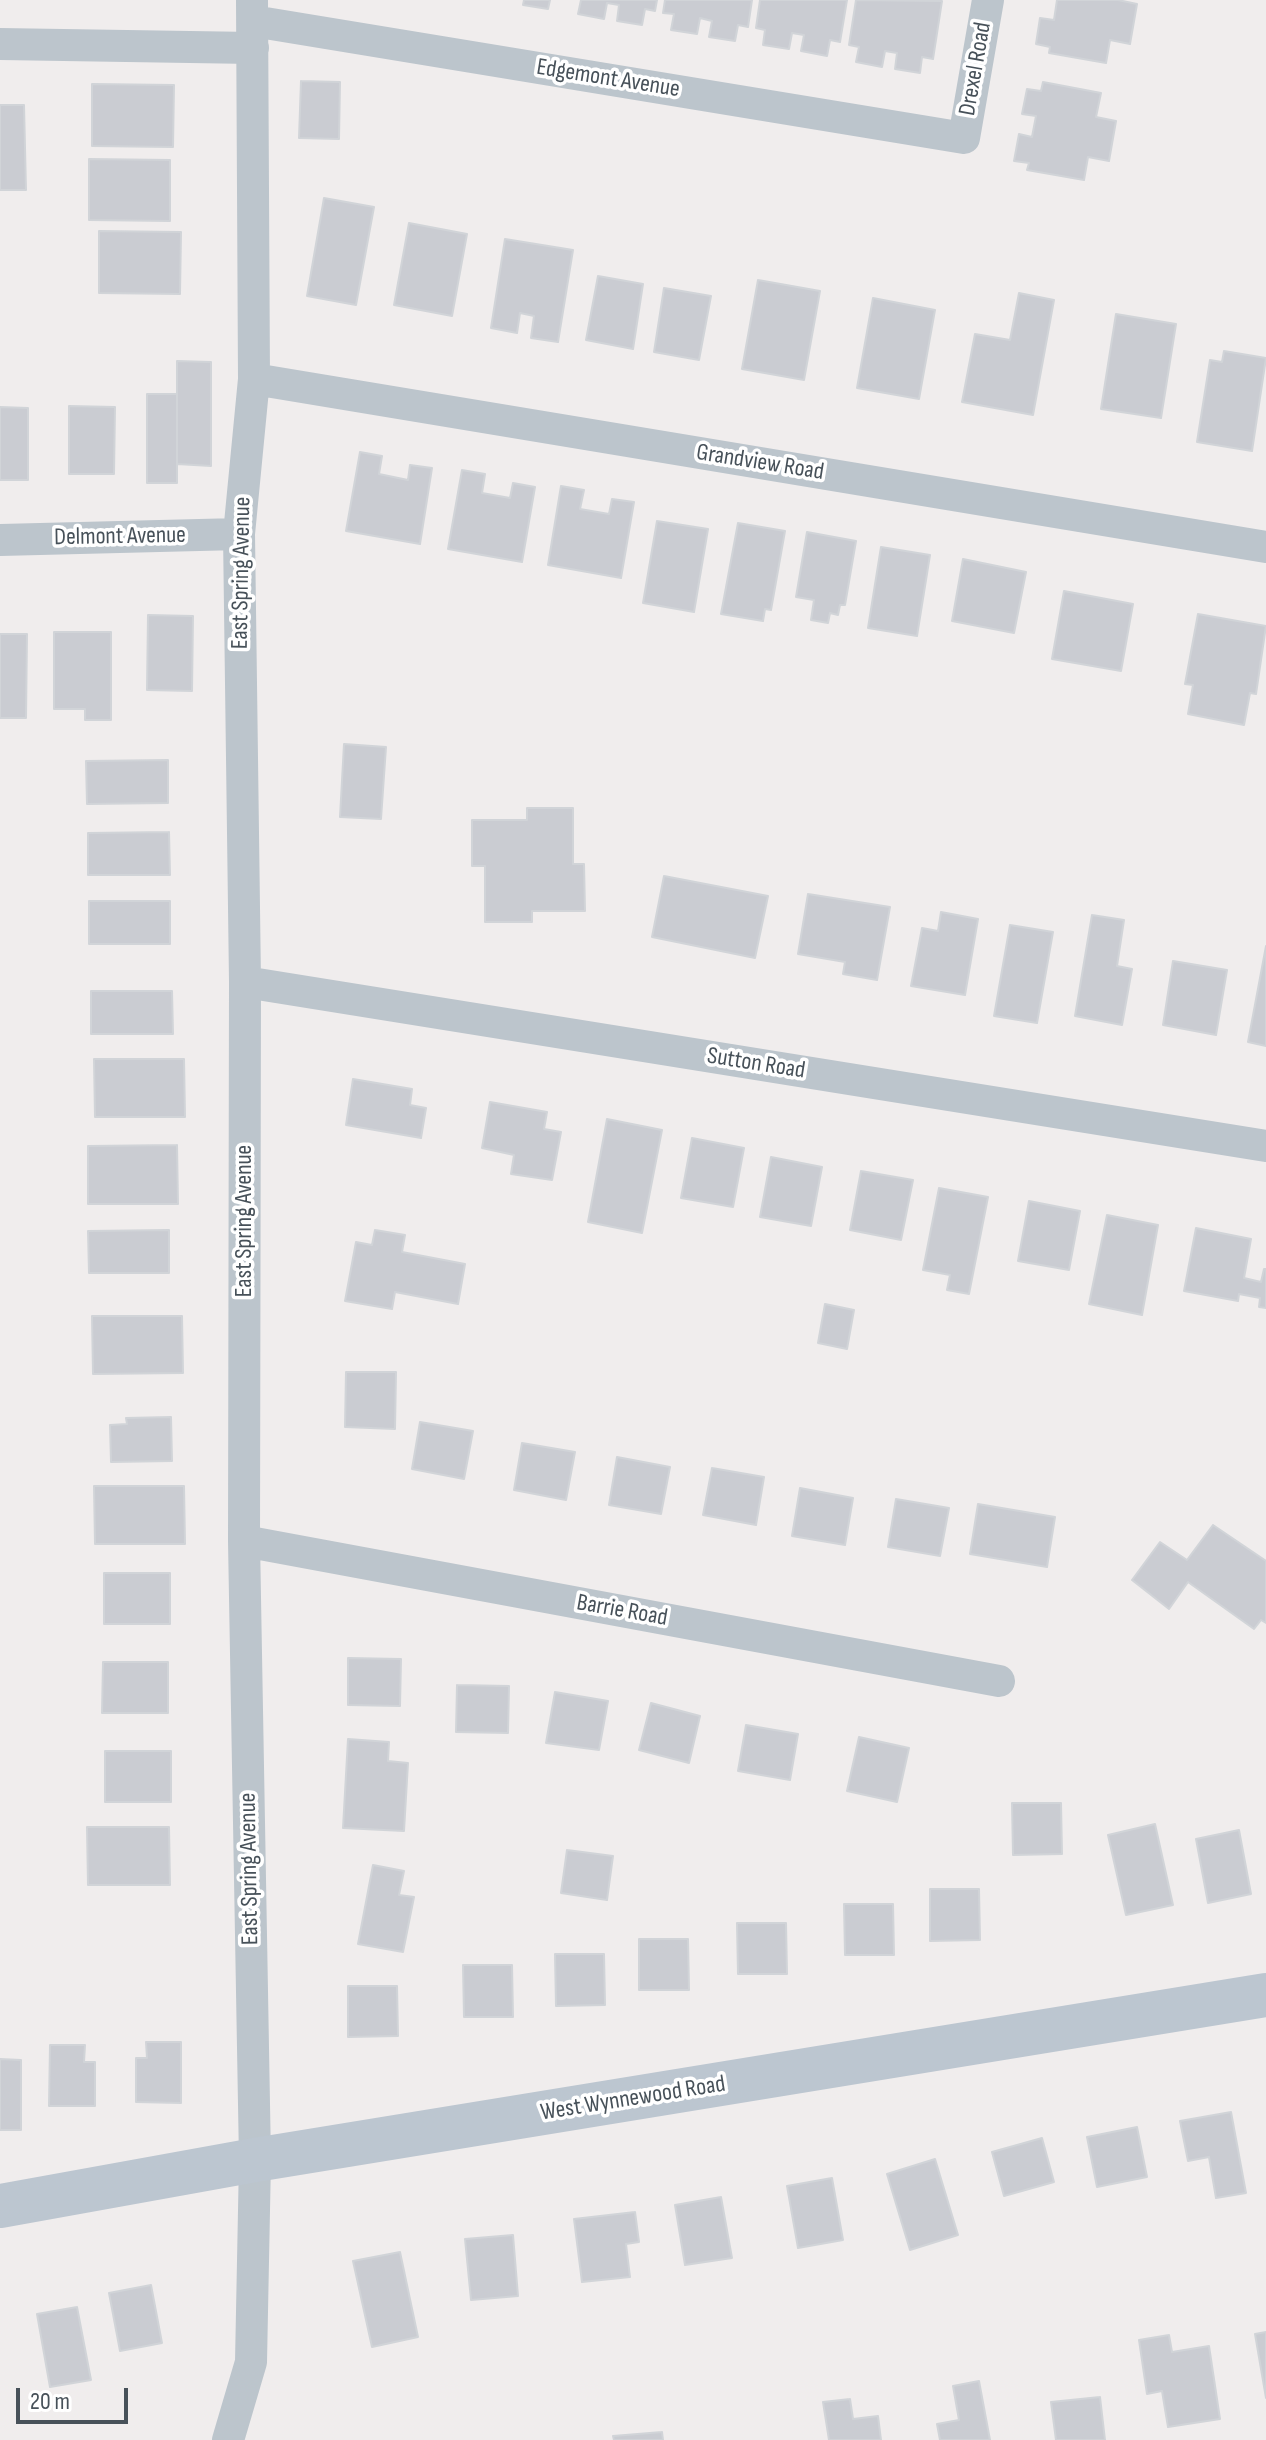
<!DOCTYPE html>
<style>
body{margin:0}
#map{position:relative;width:1266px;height:2440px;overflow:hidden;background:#f0eded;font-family:"Sofia Sans Condensed",sans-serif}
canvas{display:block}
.scale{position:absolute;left:16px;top:2388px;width:112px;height:36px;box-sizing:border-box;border:4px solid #475159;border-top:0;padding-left:10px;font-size:24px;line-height:28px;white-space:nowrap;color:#475159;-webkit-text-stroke:6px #fff;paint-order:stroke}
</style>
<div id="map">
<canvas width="1266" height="2440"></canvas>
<div class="scale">20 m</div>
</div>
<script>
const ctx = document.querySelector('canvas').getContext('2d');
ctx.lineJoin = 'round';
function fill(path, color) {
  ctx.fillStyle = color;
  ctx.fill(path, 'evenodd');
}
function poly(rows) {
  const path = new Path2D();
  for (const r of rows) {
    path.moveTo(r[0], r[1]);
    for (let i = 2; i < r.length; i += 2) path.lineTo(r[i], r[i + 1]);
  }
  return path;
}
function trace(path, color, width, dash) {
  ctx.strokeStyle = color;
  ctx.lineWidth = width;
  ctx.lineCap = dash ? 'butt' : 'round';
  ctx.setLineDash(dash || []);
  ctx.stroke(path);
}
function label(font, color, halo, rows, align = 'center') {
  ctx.font = font + ' "Sofia Sans Condensed",sans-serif';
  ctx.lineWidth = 7;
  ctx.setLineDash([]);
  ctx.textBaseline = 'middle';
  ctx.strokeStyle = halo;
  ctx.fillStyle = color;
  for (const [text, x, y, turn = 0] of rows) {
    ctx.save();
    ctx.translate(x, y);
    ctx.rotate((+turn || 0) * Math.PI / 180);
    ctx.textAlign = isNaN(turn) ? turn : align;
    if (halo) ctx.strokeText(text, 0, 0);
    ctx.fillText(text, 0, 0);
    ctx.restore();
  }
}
const building = poly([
 [524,0,550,0,548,9,523,5,524,0],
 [581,0,657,0,655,11,645,9,642,25,617,21,619,5,607,3,604,19,578,14,581,0],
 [665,0,752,0,748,27,738,25,735,41,709,37,712,21,700,18,697,34,671,30,674,14,663,13,665,0],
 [760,0,847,0,840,42,830,40,827,56,801,51,804,35,792,33,789,49,763,45,765,30,756,28,760,0],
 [856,0,942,1,933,59,922,57,920,73,895,69,897,53,885,51,882,67,856,62,859,47,849,45,856,0],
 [1057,0,1118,0,1137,4,1130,44,1110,40,1106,63,1049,53,1050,47,1036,44,1040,18,1054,20,1057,0],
 [301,81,340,82,339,139,299,138,301,81],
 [1043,82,1101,93,1096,117,1116,121,1109,161,1088,157,1084,180,1027,170,1029,163,1014,161,1019,134,1032,137,1036,116,1022,114,1027,89,1041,91,1043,82],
 [92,84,174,85,173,147,92,146,92,84],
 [0,105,24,105,26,190,0,190,0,105],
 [89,159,170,160,170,221,89,220,89,159],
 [324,198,374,207,356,305,307,296,324,198],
 [409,223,467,234,452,316,394,305,409,223],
 [99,231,181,232,180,294,99,293,99,231],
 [505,239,573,250,558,342,531,338,534,316,520,313,517,333,491,328,505,239],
 [598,276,643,284,633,349,586,340,598,276],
 [758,280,820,291,804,380,742,369,758,280],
 [664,288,711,296,699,360,654,352,664,288],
 [1019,293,1054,300,1033,415,962,402,975,334,1010,340,1019,293],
 [873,298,935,310,919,399,857,388,873,298],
 [1116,314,1176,324,1161,418,1101,409,1116,314],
 [1224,351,1266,358,1252,451,1197,442,1210,360,1222,362,1224,351],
 [177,361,211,362,211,466,177,464,177,361],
 [147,394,177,394,177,483,147,483,147,394],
 [69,406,115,407,114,474,69,474,69,406],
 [0,407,28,408,28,480,0,480,0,407],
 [360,452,382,456,379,474,408,480,410,465,432,468,420,544,346,531,360,452],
 [462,470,485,474,482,493,510,498,513,483,535,487,522,562,448,549,462,470],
 [561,486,584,490,580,509,609,514,612,499,634,502,621,578,548,565,561,486],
 [657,521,708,529,694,612,643,603,657,521],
 [738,523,785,531,771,610,765,609,763,621,721,614,738,523],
 [807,532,856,541,845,605,840,605,838,615,830,613,828,623,811,620,814,600,796,597,807,532],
 [881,547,930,555,917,636,868,628,881,547],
 [963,559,1026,572,1014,633,952,621,963,559],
 [1064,591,1133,604,1121,671,1052,659,1064,591],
 [1198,614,1266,626,1256,694,1250,693,1244,725,1188,714,1193,685,1185,684,1198,614],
 [148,615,193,616,192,691,147,690,148,615],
 [54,632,111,632,111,720,85,720,85,709,54,709,54,632],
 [0,634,27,634,26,718,0,718,0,634],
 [344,744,386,747,381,819,340,817,344,744],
 [168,760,168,803,87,804,86,761,168,760],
 [527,808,573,808,573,864,584,864,585,911,532,911,532,922,485,922,485,866,472,866,472,820,527,820,527,808],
 [169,832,170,875,88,875,88,833,169,832],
 [664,876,768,896,755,958,652,937,664,876],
 [808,894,890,907,877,980,843,974,845,962,798,954,808,894],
 [89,901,170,901,170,944,89,944,89,901],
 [941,912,978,919,965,995,911,986,922,928,938,931,941,912],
 [1092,915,1124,920,1117,966,1132,969,1122,1025,1075,1016,1092,915],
 [1010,925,1053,932,1037,1023,994,1016,1010,925],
 [1266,946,1266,1046,1248,1042,1266,946],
 [1173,961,1227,970,1216,1035,1163,1025,1173,961],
 [91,991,172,991,173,1034,91,1034,91,991],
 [94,1059,184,1059,185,1117,95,1117,94,1059],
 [353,1079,412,1089,410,1105,426,1108,421,1138,346,1125,353,1079],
 [490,1102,547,1112,544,1129,561,1132,552,1180,511,1174,514,1155,482,1148,490,1102],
 [607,1119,662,1130,642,1233,588,1222,607,1119],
 [692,1138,744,1148,733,1207,681,1198,692,1138],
 [177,1145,178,1204,88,1204,88,1146,177,1145],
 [771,1157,822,1167,811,1226,760,1217,771,1157],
 [861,1171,913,1180,901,1240,850,1230,861,1171],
 [939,1188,988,1197,969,1294,947,1290,950,1275,923,1270,939,1188],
 [1029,1201,1080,1211,1069,1270,1018,1261,1029,1201],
 [1107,1215,1158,1225,1142,1315,1089,1304,1107,1215],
 [1196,1228,1251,1239,1244,1278,1261,1282,1264,1269,1266,1269,1266,1308,1259,1307,1260,1298,1239,1294,1238,1301,1184,1291,1196,1228],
 [169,1230,169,1273,89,1273,88,1231,169,1230],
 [375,1230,405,1235,402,1252,465,1264,458,1304,395,1292,392,1309,345,1301,356,1242,372,1245,375,1230],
 [825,1304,854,1310,847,1349,818,1343,825,1304],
 [92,1316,182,1316,183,1373,93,1374,92,1316],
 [346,1372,396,1372,395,1429,345,1427,346,1372],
 [171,1417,172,1461,111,1462,110,1425,127,1424,126,1418,171,1417],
 [420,1422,473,1431,464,1479,412,1469,420,1422],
 [522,1443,575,1452,566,1500,514,1490,522,1443],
 [617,1457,670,1467,661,1514,609,1505,617,1457],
 [712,1468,764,1477,756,1525,703,1515,712,1468],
 [94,1486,184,1486,185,1544,95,1544,94,1486],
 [800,1488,853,1498,845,1545,792,1536,800,1488],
 [896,1499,949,1508,940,1556,888,1547,896,1499],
 [978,1504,1055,1517,1047,1567,970,1554,978,1504],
 [1213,1525,1266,1561,1266,1623,1261,1620,1254,1629,1188,1582,1169,1609,1132,1580,1160,1542,1187,1560,1213,1525],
 [104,1573,170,1573,170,1624,104,1624,104,1573],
 [348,1658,401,1659,400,1706,348,1705,348,1658],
 [103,1662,168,1662,168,1713,102,1713,103,1662],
 [457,1685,509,1686,508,1733,456,1732,457,1685],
 [555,1692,608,1701,599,1750,546,1743,555,1692],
 [651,1703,700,1716,689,1763,639,1750,651,1703],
 [746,1725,798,1734,790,1780,738,1771,746,1725],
 [859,1737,909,1748,897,1802,847,1791,859,1737],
 [348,1739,389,1742,388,1761,408,1763,404,1831,343,1828,348,1739],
 [105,1751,171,1751,171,1802,105,1802,105,1751],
 [1012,1803,1061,1803,1062,1854,1013,1855,1012,1803],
 [1155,1824,1173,1905,1126,1915,1108,1835,1155,1824],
 [87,1827,169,1827,170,1885,88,1885,87,1827],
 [1239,1830,1251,1894,1208,1903,1196,1839,1239,1830],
 [567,1850,613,1856,607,1900,561,1893,567,1850],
 [373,1865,404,1871,399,1895,414,1897,403,1952,358,1944,373,1865],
 [930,1889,979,1889,980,1940,930,1941,930,1889],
 [844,1904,893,1904,894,1955,845,1955,844,1904],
 [737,1923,786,1923,787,1974,738,1974,737,1923],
 [639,1939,688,1939,689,1990,639,1990,639,1939],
 [555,1954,604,1954,605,2005,556,2006,555,1954],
 [463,1965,512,1965,513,2017,464,2017,463,1965],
 [348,1986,397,1986,398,2036,348,2037,348,1986],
 [146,2042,181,2042,181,2103,136,2102,136,2058,147,2058,146,2042],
 [50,2045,85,2045,84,2062,95,2062,95,2106,49,2106,50,2045],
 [0,2059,21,2060,21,2130,0,2130,0,2059],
 [1231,2112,1246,2193,1216,2198,1209,2157,1188,2161,1180,2121,1231,2112],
 [1137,2127,1147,2177,1097,2187,1087,2137,1137,2127],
 [1042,2138,1054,2182,1004,2196,992,2152,1042,2138],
 [935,2159,958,2235,910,2250,887,2174,935,2159],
 [832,2178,843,2240,798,2248,787,2186,832,2178],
 [721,2197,732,2258,685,2265,675,2205,721,2197],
 [635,2212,639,2242,626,2244,630,2277,582,2282,574,2219,635,2212],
 [513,2235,518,2296,471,2300,465,2239,513,2235],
 [400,2252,418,2337,372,2347,353,2261,400,2252],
 [151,2285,162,2343,120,2351,109,2293,151,2285],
 [77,2307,91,2380,50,2387,37,2314,77,2307],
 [1266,2332,1266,2398,1255,2334,1266,2332],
 [1169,2335,1172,2352,1209,2346,1220,2419,1168,2427,1162,2391,1147,2394,1139,2340,1169,2335],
 [979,2381,990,2440,940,2440,937,2424,959,2420,953,2386,979,2381],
 [1100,2397,1105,2440,1056,2440,1051,2402,1100,2397],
 [850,2399,853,2419,878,2416,881,2440,829,2440,823,2402,850,2399],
 [662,2432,663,2440,614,2440,613,2436,662,2432]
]);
const minor = poly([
 [253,21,964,138,988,0],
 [0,44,253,48],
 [254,379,1266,547],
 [0,540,239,534],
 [245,982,1266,1146],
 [244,1541,999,1681],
 [228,2440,251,2362,255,2160,244,1541,245,982,239,534,254,379,252,0]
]);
const secondary = poly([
 [0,2206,255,2160,1266,1995]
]);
const streetNames = [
 ["Drexel Road",976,69,-80],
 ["Edgemont Avenue",608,79,9],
 ["Grandview Road",760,463,9],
 ["Delmont Avenue",120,537,-1],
 ["East Spring Avenue",242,573,-89],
 ["Sutton Road",756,1064,9],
 ["East Spring Avenue",245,1221,-90],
 ["Barrie Road",622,1611,10],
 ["East Spring Avenue",250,1869,-91],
 ["West Wynnewood Road",633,2099,-9]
];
fill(building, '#caccd2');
trace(building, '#d1d4d8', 2);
trace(minor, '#bcc5cc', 32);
trace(secondary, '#bcc6d0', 44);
label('24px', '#475159', '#fff', streetNames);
</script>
